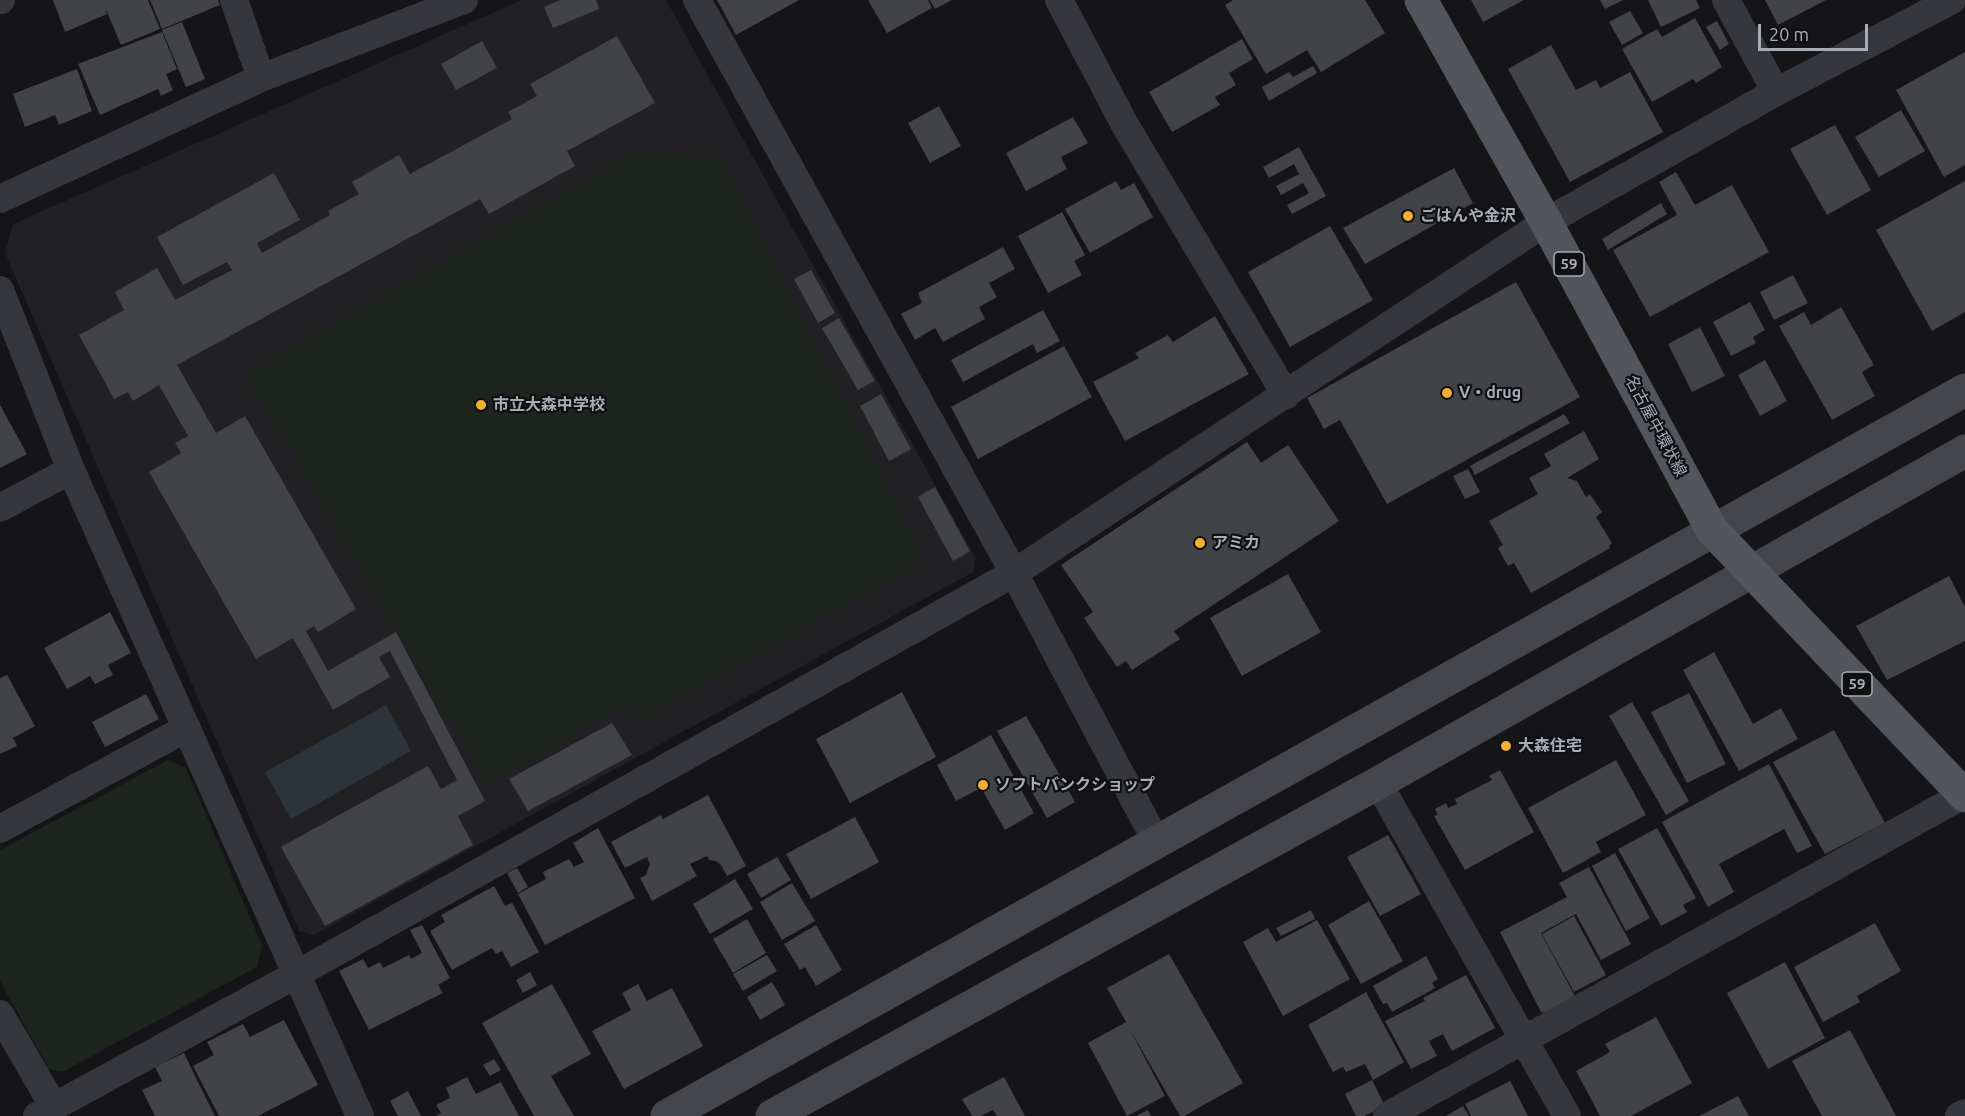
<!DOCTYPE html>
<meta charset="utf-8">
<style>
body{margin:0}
#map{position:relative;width:1965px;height:1116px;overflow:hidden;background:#151517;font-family:Ubuntu,sans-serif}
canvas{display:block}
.scale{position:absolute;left:1758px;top:24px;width:110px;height:27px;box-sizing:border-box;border:3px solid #a7adb7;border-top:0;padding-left:8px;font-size:18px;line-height:21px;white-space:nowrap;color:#a7adb7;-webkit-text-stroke:4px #101012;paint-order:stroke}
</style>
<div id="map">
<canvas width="1965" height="1116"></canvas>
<div class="scale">20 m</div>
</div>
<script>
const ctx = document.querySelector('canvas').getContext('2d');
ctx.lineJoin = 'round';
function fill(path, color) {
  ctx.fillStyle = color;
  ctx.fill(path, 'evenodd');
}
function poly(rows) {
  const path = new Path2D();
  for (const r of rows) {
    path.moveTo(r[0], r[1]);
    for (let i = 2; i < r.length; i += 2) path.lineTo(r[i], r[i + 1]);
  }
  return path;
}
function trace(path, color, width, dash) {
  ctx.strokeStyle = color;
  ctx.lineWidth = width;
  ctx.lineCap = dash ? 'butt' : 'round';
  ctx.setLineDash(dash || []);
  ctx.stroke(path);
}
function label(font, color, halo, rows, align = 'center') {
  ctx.font = font + ' Ubuntu,"Noto Sans JP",sans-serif';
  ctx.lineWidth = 4.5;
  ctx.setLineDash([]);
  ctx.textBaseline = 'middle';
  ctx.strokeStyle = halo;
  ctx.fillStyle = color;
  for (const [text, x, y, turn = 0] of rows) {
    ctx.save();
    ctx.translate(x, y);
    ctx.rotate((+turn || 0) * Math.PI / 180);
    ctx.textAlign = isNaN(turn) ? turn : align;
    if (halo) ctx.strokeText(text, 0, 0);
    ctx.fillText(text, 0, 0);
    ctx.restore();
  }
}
const built = poly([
 [522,0,666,0,975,557,973,572,314,935,299,931,5,253,13,224]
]);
const green = poly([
 [634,152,719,157,926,560,639,721,630,704,487,783,245,374],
 [168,760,186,768,262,945,257,967,62,1072,49,1069,0,981,0,850]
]);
const water = poly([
 [386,705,411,751,291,819,265,772]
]);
const building = poly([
 [53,0,148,0,160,29,121,45,105,7,107,14,65,32],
 [150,0,218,0,220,5,162,29],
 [560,0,596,0,599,9,553,28,544,7],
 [717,0,799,0,736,35],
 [868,0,928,0,932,8,887,33],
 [930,0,952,0,935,9],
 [1233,0,1365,0,1385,33,1321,72,1307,50,1266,74,1225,5],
 [1471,0,1524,0,1483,22],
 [1600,0,1623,0,1605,9],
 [1648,0,1696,0,1700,8,1661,27],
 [1765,0,1826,0,1778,25],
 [1630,11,1643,33,1622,45,1609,22],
 [1695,18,1722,67,1696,83,1693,79,1652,102,1622,49,1657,29,1662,37],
 [1717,21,1729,44,1720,50,1706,27],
 [182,22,205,79,186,87,162,30],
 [162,32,177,69,166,74,173,90,161,96,158,89,100,115,78,64],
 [617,36,655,103,567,151,575,166,489,214,480,199,177,365,216,433,245,416,356,609,318,632,314,626,306,631,328,671,396,632,485,801,458,816,473,845,325,926,281,847,428,766,441,789,457,780,390,651,379,657,390,677,333,710,293,638,256,659,149,472,181,453,175,443,188,436,159,385,133,401,128,392,114,399,79,335,124,310,115,292,157,268,175,300,232,270,227,262,183,285,157,237,274,173,300,220,257,243,262,253,330,215,328,211,359,194,352,182,399,155,410,174,512,119,508,112,537,96,530,84],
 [1242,39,1253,59,1229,73,1236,85,1215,97,1220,105,1172,132,1149,92],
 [482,41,497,68,456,90,441,64],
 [1551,45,1576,90,1596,80,1600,88,1630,72,1663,132,1570,182,1508,69],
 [1965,52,1965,165,1944,177,1896,90],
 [1313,66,1317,73,1269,101,1262,87,1289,72,1293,77],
 [77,69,92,111,59,125,55,115,25,127,13,94],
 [939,106,961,146,930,163,908,123],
 [1901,110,1925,151,1879,177,1855,137],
 [1073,117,1088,143,1061,157,1067,169,1026,191,1006,153],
 [1835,125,1871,190,1827,215,1790,149],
 [1299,147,1326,196,1292,214,1287,205,1309,193,1303,183,1281,195,1276,186,1299,174,1294,164,1269,178,1263,167],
 [1454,168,1473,203,1365,264,1343,228],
 [1676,172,1695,205,1732,185,1769,252,1650,317,1613,250,1677,215,1659,182],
 [1116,181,1121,190,1134,183,1153,217,1090,253,1065,209],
 [1965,181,1965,312,1932,331,1876,230],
 [1661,203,1667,214,1608,250,1602,239],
 [1062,212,1085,255,1074,261,1082,275,1048,293,1018,236],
 [1330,226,1373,300,1290,347,1248,272],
 [1003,247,1015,269,989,283,997,297,979,307,985,319,943,342,935,328,915,340,901,314,922,303,918,293],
 [811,270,835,313,818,323,794,279],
 [1793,275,1808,303,1774,320,1760,292],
 [1516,282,1580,397,1387,504,1340,420,1324,429,1307,398],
 [1750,302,1765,330,1753,337,1756,343,1731,356,1713,322],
 [1841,307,1874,365,1862,372,1875,396,1832,420,1779,326,1804,312,1811,325],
 [1043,310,1060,341,1037,353,1033,344,963,382,951,360],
 [1215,316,1249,374,1125,441,1093,382,1139,358,1135,353,1168,335,1173,342],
 [839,318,875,381,858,390,822,328],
 [1700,327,1725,376,1692,392,1668,344],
 [1064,346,1092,397,978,459,951,407],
 [1765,360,1787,401,1760,416,1738,375],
 [881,394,911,449,889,461,860,406],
 [0,405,27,454,0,468],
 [1564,414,1570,423,1475,475,1470,466],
 [1584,431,1599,459,1567,478,1577,481,1586,497,1590,494,1602,512,1596,517,1612,543,1609,546,1610,548,1531,593,1514,563,1508,566,1498,548,1503,545,1489,521,1538,494,1529,478,1551,466,1544,454],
 [1247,442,1261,463,1288,445,1339,521,1174,631,1180,639,1132,670,1126,661,1117,667,1084,618,1093,612,1061,565],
 [1468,469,1480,492,1465,499,1453,476],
 [935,487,970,551,953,561,918,497],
 [1288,574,1321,632,1242,676,1210,618],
 [1949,576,1965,607,1965,641,1887,680,1856,626],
 [110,612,131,653,108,665,113,675,95,684,90,676,67,689,44,648],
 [1714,652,1753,724,1781,708,1798,739,1739,771,1683,670],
 [7,675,35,726,13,738,17,746,0,754,0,678],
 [902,692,936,757,850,803,816,739],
 [1689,693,1726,764,1687,783,1651,712],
 [146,694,159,719,105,747,92,722],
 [1632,702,1689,801,1666,815,1609,716],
 [1026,716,1075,802,1047,818,997,731],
 [612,723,632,755,528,811,509,779],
 [1834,730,1885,823,1825,854,1773,762],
 [991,735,1034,813,1005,830,981,788,956,801,937,765],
 [1616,760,1646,815,1596,842,1601,852,1563,873,1528,808],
 [1769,764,1812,846,1797,853,1784,829,1719,864,1734,892,1708,907,1662,822],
 [1500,770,1534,832,1465,870,1434,816,1438,815,1435,809,1446,803,1448,808,1457,804,1455,799,1492,780,1489,776],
 [708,795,746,866,727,876,721,865,716,861,709,860,707,856,690,864,697,876,652,901,640,878,646,875,650,864,647,857,625,868,611,842,661,815,663,819],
 [855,817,879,862,811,899,786,854],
 [598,828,635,898,545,945,518,894,546,879,543,872,569,859,574,867,584,862,573,843],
 [1657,828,1696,898,1683,905,1687,912,1661,926,1618,849],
 [1388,835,1421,894,1380,916,1347,857],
 [1615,853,1650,918,1626,931,1592,866],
 [777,857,791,880,761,898,747,874],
 [1589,867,1631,944,1601,960,1576,914,1541,933,1577,1000,1550,1014,1541,1012,1500,932,1567,897,1559,883],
 [517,868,528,887,518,893,507,873],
 [735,879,753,909,710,934,693,904],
 [792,883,815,921,782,940,760,902],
 [494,886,505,906,512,903,539,952,511,967,502,951,496,954,492,948,452,970,430,931,445,922,441,915],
 [1369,901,1403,961,1361,984,1328,925],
 [1311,910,1315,919,1281,936,1276,928],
 [1574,916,1606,975,1574,992,1542,934],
 [747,919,766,953,733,973,713,939],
 [1317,920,1350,979,1283,1016,1243,942,1268,928,1276,942],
 [1875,923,1901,971,1857,996,1860,1002,1823,1022,1794,967],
 [422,925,450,978,438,985,443,993,369,1030,339,971,363,959,368,968,380,962,383,968,409,955,411,959,422,953,410,930],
 [816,925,842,970,816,986,805,967,800,970,784,944],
 [1169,954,1243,1083,1184,1116,1180,1116,1129,1028,1165,1096,1127,1116,1088,1043,1126,1022,1107,988],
 [767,955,777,971,743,991,733,974],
 [1426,956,1438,979,1432,983,1435,988,1392,1012,1387,1003,1383,1004,1373,986],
 [1785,962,1825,1038,1768,1069,1727,993],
 [530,972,537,985,523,993,516,980],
 [1466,975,1495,1028,1452,1051,1443,1034,1429,1041,1437,1056,1411,1069,1385,1021,1425,1001,1423,998],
 [772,982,785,1005,760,1020,747,997],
 [552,984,591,1054,551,1076,574,1116,534,1116,482,1023],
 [638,984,647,1001,672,988,703,1046,624,1089,592,1031,631,1010,622,993],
 [1366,992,1404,1062,1373,1080,1365,1064,1346,1072,1343,1067,1333,1072,1308,1025],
 [1656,1017,1692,1083,1631,1116,1600,1116,1576,1071,1610,1052,1605,1044],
 [284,1020,318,1085,258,1116,219,1116,193,1066,214,1055,207,1042,243,1024,250,1037],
 [1850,1030,1896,1116,1822,1116,1792,1061],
 [184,1053,195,1076,215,1116,155,1116,142,1090,162,1081,155,1067],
 [494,1059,501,1070,490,1076,483,1065],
 [467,1077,476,1094,501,1082,519,1116,436,1116,441,1113,436,1105,450,1098,446,1088],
 [1004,1077,1025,1116,997,1116,993,1110,981,1116,972,1116,962,1099],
 [1372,1080,1385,1106,1364,1116,1356,1116,1345,1094],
 [1510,1081,1528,1116,1471,1116,1465,1104],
 [408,1091,421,1116,398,1116,390,1101],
 [1738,1096,1749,1116,1699,1116],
 [1463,1106,1469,1116,1446,1116],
 [1148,1110,1151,1116,1136,1116]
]);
const street = poly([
 [0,0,1,0],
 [234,0,261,78],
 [697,0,1014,573,1156,841],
 [1059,0,1125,125,1286,395],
 [1726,0,1776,92],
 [0,199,261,78,464,0],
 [0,290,71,470,360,1116],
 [0,508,71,470],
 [1378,783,1567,1116],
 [0,829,187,728],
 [0,1014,54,1107],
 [37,1116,297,974,1014,573,1546,222,1776,92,1952,0],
 [1387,1116,1965,794],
 [1959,1116,1965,1113]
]);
const secondary = poly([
 [667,1116,1965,390],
 [772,1116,1378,783,1965,451]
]);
const primary = poly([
 [1421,0,1546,222,1712,530,1965,796]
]);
const markers = [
 [1408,216,6,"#f1af34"],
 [1447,393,6,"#f1af34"],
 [481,405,6,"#f1af34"],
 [1200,543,6,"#f1af34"],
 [1506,746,6,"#f1af34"],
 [983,785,6,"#f1af34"]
];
const shields = [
 [1569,264,30],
 [1857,684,30]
];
const shieldNames = [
 ["59",1569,264],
 ["59",1857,684]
];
const poiNames = [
 ["ごはんや金沢",1420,216],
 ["V・drug",1459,393],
 ["市立大森中学校",493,405],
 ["アミカ",1212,543],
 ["大森住宅",1518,746],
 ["ソフトバンクショップ",995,785]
];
const streetNames = [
 ["名古屋中環状線",1656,426,62]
];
fill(built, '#212124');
fill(green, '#1d251e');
fill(water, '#2c343b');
fill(building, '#414347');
trace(street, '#36373c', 28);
trace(secondary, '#44464c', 33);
trace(primary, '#52555b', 33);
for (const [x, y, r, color] of markers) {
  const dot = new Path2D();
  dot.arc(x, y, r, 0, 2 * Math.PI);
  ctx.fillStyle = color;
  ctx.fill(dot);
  trace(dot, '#101012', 2);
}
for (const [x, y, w] of shields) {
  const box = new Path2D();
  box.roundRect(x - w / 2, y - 12, w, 24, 4.5);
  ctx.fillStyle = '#101012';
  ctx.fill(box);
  trace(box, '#a7adb7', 1.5);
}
label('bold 15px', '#a7adb7', null, shieldNames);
label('bold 16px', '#a7adb7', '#101012', poiNames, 'left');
label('16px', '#a7adb7', '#101012', streetNames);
</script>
